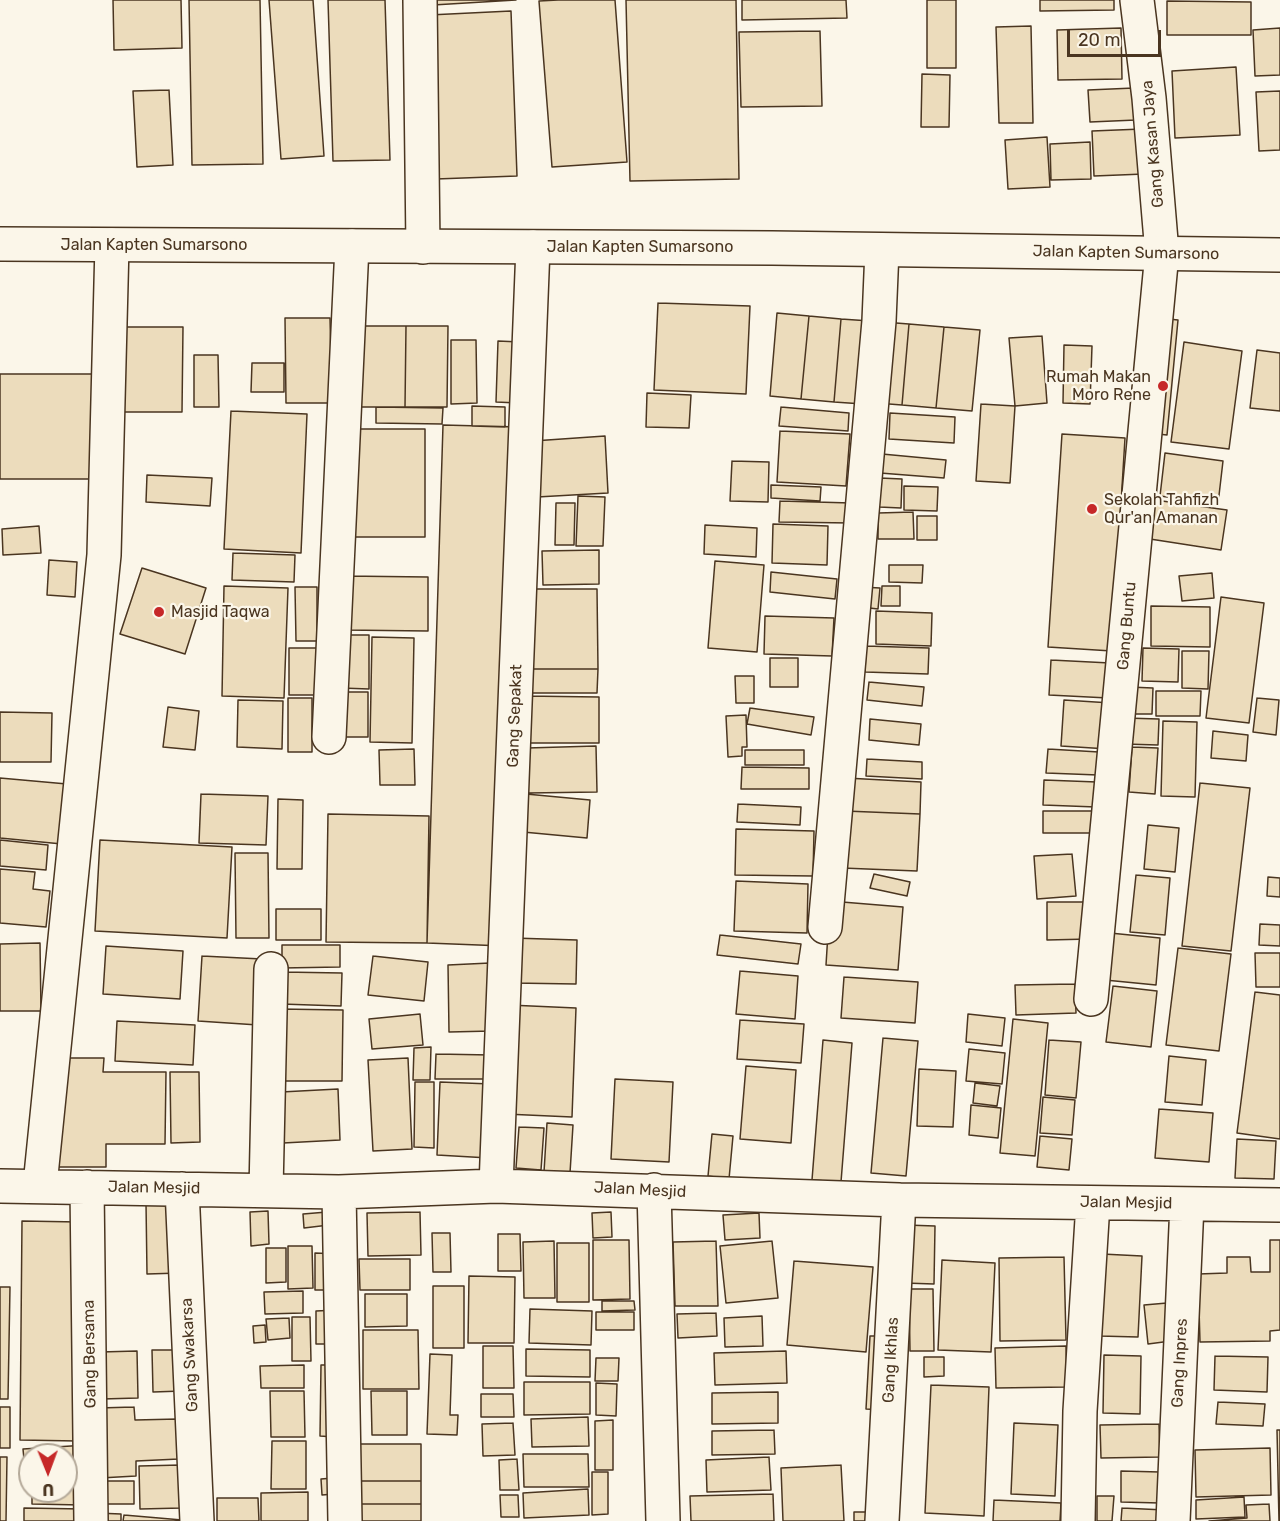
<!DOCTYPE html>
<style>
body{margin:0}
#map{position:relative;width:1280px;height:1521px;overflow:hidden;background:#fbf6e9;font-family:Rubik,sans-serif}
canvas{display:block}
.north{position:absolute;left:18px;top:1443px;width:60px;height:60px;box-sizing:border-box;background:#fbf6e9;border:2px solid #b4a999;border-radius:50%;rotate:179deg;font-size:16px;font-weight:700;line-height:24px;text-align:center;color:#4a3520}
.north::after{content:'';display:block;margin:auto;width:21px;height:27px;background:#c62828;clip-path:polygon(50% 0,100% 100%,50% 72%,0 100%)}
.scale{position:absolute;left:1067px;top:30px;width:94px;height:27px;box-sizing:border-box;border:3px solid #4a3520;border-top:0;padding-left:8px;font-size:18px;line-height:21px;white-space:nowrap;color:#4a3520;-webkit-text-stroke:4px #fbf6e9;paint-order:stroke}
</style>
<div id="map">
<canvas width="1280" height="1521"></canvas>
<div class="north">U</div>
<div class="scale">20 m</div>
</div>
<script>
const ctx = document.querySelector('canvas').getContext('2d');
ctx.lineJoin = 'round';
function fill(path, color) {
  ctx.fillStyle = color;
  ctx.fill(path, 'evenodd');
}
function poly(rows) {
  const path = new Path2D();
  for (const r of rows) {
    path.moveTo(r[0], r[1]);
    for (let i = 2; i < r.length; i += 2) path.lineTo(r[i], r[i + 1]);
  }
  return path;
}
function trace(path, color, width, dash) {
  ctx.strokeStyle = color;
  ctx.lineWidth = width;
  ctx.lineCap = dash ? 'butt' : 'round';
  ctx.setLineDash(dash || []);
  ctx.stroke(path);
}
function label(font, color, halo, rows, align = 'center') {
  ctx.font = font + ' Rubik,sans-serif';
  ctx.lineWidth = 4.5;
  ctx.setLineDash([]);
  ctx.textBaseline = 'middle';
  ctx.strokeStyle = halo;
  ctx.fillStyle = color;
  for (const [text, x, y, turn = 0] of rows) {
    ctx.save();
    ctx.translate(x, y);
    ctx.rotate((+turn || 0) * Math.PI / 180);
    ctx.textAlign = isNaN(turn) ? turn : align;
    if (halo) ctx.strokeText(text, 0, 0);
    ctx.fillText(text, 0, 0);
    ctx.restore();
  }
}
const building = poly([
 [113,0,181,0,182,48,114,50,113,0],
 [189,0,260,0,263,164,192,165,189,0],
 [269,0,313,0,324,156,281,159,269,0],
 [328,0,385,0,390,160,333,161,328,0],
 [433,0,516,0,433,5,433,0],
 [558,0,615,0,627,162,552,167,539,1,558,0],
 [626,0,736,0,739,179,630,181,626,0],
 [742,0,846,0,847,18,742,20,742,0],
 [927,0,956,0,956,68,927,68,927,0],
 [1040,0,1114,0,1114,10,1040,11,1040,0],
 [1167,1,1251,2,1251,35,1167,35,1167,1],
 [511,11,517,176,436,179,429,15,511,11],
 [1031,26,1033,123,999,123,996,27,1031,26],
 [1121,28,1122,79,1058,80,1057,30,1121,28],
 [1280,28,1280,75,1255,76,1253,30,1280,28],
 [820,31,822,106,741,107,739,32,820,31],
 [1236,67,1240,135,1175,138,1172,71,1236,67],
 [922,74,950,75,949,127,921,127,922,74],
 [1134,88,1136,120,1090,122,1088,90,1134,88],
 [169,90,173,165,137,167,133,91,169,90],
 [1280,91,1280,150,1259,151,1256,92,1280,91],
 [1142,129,1144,174,1094,176,1092,131,1142,129],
 [1047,137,1050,187,1008,189,1005,140,1047,137],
 [1090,142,1091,179,1051,180,1050,144,1090,142],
 [658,303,750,306,746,394,654,390,658,303],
 [777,313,809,316,801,399,770,396,777,313],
 [809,316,841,319,834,402,801,399,809,316],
 [285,318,330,318,332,403,286,403,285,318],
 [1160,318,1178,320,1167,435,1149,433,1160,318],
 [841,319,870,321,863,404,834,402,841,319],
 [883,322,909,324,902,405,876,403,883,322],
 [909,324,944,327,936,408,902,405,909,324],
 [360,326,406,326,405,407,359,407,360,326],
 [406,326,448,326,447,407,405,407,406,326],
 [120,327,183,327,182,412,121,412,120,327],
 [944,327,980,330,972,411,936,408,944,327],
 [1042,336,1047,403,1015,406,1009,338,1042,336],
 [451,340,476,340,477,403,451,404,451,340],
 [498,341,520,342,518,403,496,402,498,341],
 [1184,342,1242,351,1229,449,1171,442,1184,342],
 [1064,345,1092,346,1090,404,1063,403,1064,345],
 [1257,350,1280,353,1280,411,1250,408,1257,350],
 [194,355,218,355,219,407,194,407,194,355],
 [252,363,284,363,284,392,251,392,252,363],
 [0,374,92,374,92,479,0,479,0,374],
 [647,393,691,395,689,428,646,427,647,393],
 [981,404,1015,406,1010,483,976,481,981,404],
 [472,406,505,407,505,427,472,426,472,406],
 [376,407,443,408,442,424,376,423,376,407],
 [781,407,849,413,848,431,779,426,781,407],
 [231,411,307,414,301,553,224,549,231,411],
 [890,413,955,417,954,443,889,439,890,413],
 [443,425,519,427,504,946,427,943,443,425],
 [351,429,425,429,425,537,351,537,351,429],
 [780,431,850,434,846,486,777,482,780,431],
 [1062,434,1125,438,1112,651,1048,647,1062,434],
 [605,436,608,493,537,497,533,441,605,436],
 [1165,453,1223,461,1218,504,1160,496,1165,453],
 [882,454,946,460,944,478,880,473,882,454],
 [732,461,769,462,768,502,730,501,732,461],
 [147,475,212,478,210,506,146,502,147,475],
 [880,478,902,479,901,508,879,507,880,478],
 [771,485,821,487,820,501,771,498,771,485],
 [904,486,938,487,937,511,904,510,904,486],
 [578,496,605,497,603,546,576,546,578,496],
 [1155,500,1227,510,1221,550,1150,539,1155,500],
 [780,501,851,503,851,523,779,522,780,501],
 [556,503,575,503,574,545,555,545,556,503],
 [913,512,914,539,878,539,878,513,913,512],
 [917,516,937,516,937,540,917,540,917,516],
 [773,524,828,526,827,565,772,563,773,524],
 [705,525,757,528,756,557,704,554,705,525],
 [39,526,41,553,3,555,2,529,39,526],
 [599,550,599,584,543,585,542,551,599,550],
 [233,553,295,555,294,582,232,580,233,553],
 [49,560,77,562,75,597,47,595,49,560],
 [715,561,764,565,757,652,708,648,715,561],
 [889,565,923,565,922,583,889,582,889,565],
 [142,568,206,588,185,654,120,634,142,568],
 [771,572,837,579,835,599,770,592,771,572],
 [1212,573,1214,598,1182,601,1179,576,1212,573],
 [344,576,428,577,428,631,343,630,344,576],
 [224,586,288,588,284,698,222,696,224,586],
 [882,586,900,586,900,606,881,606,882,586],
 [295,587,317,587,317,641,296,641,295,587],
 [862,587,880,588,878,609,861,607,862,587],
 [528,589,597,589,598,669,528,669,528,589],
 [1221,597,1264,603,1249,723,1206,718,1221,597],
 [1151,606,1210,607,1210,647,1151,646,1151,606],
 [876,611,932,613,931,646,876,644,876,611],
 [765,616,834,618,832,656,764,654,765,616],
 [341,635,369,635,369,689,341,688,341,635],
 [372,637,414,638,412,743,370,742,372,637],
 [866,646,929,648,928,674,865,672,866,646],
 [289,648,317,648,317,695,289,695,289,648],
 [1143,648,1179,649,1178,682,1142,681,1143,648],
 [1182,651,1209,651,1208,689,1182,688,1182,651],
 [770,658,798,658,798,687,770,687,770,658],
 [1051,660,1110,663,1108,698,1049,695,1051,660],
 [528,669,598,669,597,693,528,693,528,669],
 [735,676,754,676,754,703,736,703,735,676],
 [869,682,924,687,922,706,867,700,869,682],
 [1129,687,1153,688,1152,714,1128,714,1129,687],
 [1156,691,1201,691,1200,716,1156,716,1156,691],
 [341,692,368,692,368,737,341,737,341,692],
 [524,696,599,697,599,743,525,743,524,696],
 [288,698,312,698,312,752,288,752,288,698],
 [1257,698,1279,700,1276,735,1253,732,1257,698],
 [238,700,283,701,282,749,237,747,238,700],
 [1064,700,1111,703,1108,749,1061,746,1064,700],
 [168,707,199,711,195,750,163,747,168,707],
 [750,708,814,717,811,735,747,724,750,708],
 [0,712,52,713,51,762,0,762,0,712],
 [746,715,747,747,742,747,742,756,728,757,726,716,746,715],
 [1125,718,1159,719,1158,745,1124,744,1125,718],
 [870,719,921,724,919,745,869,740,870,719],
 [1163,721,1197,722,1195,797,1161,796,1163,721],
 [1213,731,1248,735,1246,761,1211,758,1213,731],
 [596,746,597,792,528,793,527,748,596,746],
 [1132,747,1158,748,1155,794,1129,792,1132,747],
 [414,749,415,785,380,785,379,750,414,749],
 [1048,749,1099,752,1098,775,1046,773,1048,749],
 [745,750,804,750,804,765,745,765,745,750],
 [867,759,922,762,922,779,866,776,867,759],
 [742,767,809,768,809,789,741,789,742,767],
 [0,778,67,784,62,844,0,838,0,778],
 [846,778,921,782,920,814,845,811,846,778],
 [1044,780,1097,782,1096,807,1043,805,1044,780],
 [1200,783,1250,788,1231,951,1182,946,1200,783],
 [201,794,268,796,266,845,199,843,201,794],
 [526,794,590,800,587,838,523,832,526,794],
 [278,799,303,800,302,869,277,869,278,799],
 [738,804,801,807,800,825,737,822,738,804],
 [845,811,920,814,917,871,842,868,845,811],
 [1043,811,1093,811,1093,833,1043,833,1043,811],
 [328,814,429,816,427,943,326,942,328,814],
 [1148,825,1179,828,1175,872,1144,869,1148,825],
 [736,829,814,831,813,876,735,875,736,829],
 [0,840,48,845,46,870,0,866,0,840],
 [100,840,232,847,227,938,95,931,100,840],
 [235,853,268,853,269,938,236,938,235,853],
 [1072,854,1076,896,1037,899,1034,856,1072,854],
 [0,869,35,872,33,889,50,891,46,927,0,923,0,869],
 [874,874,910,882,907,896,870,888,874,874],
 [1136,875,1170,878,1165,935,1130,932,1136,875],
 [1268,877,1280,878,1280,897,1267,896,1268,877],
 [736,881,808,884,807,933,734,931,736,881],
 [830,901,903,907,898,970,826,965,830,901],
 [1047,902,1089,902,1090,939,1047,940,1047,902],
 [276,909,321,909,321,940,276,940,276,909],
 [1260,924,1280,925,1280,946,1259,945,1260,924],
 [1110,933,1160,938,1156,985,1105,980,1110,933],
 [720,935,801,944,798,964,717,955,720,935],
 [513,938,577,940,576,984,512,983,513,938],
 [40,943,41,1011,0,1011,0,944,40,943],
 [282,945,340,945,340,967,282,968,282,945],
 [106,946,183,951,180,999,103,994,106,946],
 [1178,948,1231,954,1219,1051,1166,1045,1178,948],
 [1255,953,1280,953,1280,987,1256,987,1255,953],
 [202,956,262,959,258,1025,198,1021,202,956],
 [373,956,428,962,424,1001,368,995,373,956],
 [490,963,492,1031,449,1032,448,965,490,963],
 [740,971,798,976,795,1019,736,1014,740,971],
 [282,972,342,973,341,1006,281,1004,282,972],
 [844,977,918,982,915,1023,841,1018,844,977],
 [1075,984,1076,1013,1016,1015,1015,985,1075,984],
 [1113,986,1157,991,1151,1047,1106,1042,1113,986],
 [1255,992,1280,995,1280,1139,1237,1133,1255,992],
 [509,1005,576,1008,572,1117,505,1114,509,1005],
 [279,1009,343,1010,342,1081,279,1081,279,1009],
 [420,1014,423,1045,372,1049,369,1019,420,1014],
 [968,1014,1005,1018,1002,1046,966,1042,968,1014],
 [1013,1019,1048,1023,1035,1156,1000,1153,1013,1019],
 [740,1020,804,1024,801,1063,737,1059,740,1020],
 [117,1021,195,1025,193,1065,115,1061,117,1021],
 [883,1038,918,1041,906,1176,871,1173,883,1038],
 [823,1040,852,1043,841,1182,812,1180,823,1040],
 [1049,1040,1081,1042,1076,1098,1045,1095,1049,1040],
 [431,1047,430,1080,413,1080,414,1048,431,1047],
 [969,1049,1005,1053,1002,1084,966,1081,969,1049],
 [436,1054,491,1055,490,1079,435,1079,436,1054],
 [1169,1056,1206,1060,1202,1105,1165,1102,1169,1056],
 [60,1058,104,1058,103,1072,166,1072,165,1144,106,1144,106,1167,59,1167,60,1058],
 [408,1058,412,1149,373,1151,368,1060,408,1058],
 [746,1066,796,1070,791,1143,740,1139,746,1066],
 [919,1069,956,1071,953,1127,917,1126,919,1069],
 [170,1072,199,1072,200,1142,171,1143,170,1072],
 [615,1079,673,1082,669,1162,611,1159,615,1079],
 [415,1082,434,1082,434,1148,414,1147,415,1082],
 [440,1082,491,1084,489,1158,437,1155,440,1082],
 [975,1083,1000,1086,997,1106,973,1103,975,1083],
 [338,1089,340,1140,283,1143,281,1092,338,1089],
 [1043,1097,1075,1100,1072,1135,1040,1133,1043,1097],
 [971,1105,1001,1108,998,1138,969,1135,971,1105],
 [1159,1109,1213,1113,1209,1162,1155,1158,1159,1109],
 [547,1123,573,1125,570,1173,544,1172,547,1123],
 [519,1127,544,1128,541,1170,516,1168,519,1127],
 [712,1134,733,1136,729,1179,708,1176,712,1134],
 [1040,1136,1072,1139,1069,1170,1037,1167,1040,1136],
 [1237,1139,1276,1141,1274,1179,1235,1178,1237,1139],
 [146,1203,178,1203,180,1273,147,1274,146,1203],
 [268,1211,269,1244,251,1246,250,1212,268,1211],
 [327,1212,329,1225,304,1228,303,1214,327,1212],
 [420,1212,421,1255,368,1256,367,1213,420,1212],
 [611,1212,612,1237,593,1238,592,1213,611,1212],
 [759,1213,760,1238,725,1240,723,1215,759,1213],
 [22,1221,79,1222,77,1441,20,1440,22,1221],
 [906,1225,935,1226,934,1284,904,1283,906,1225],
 [432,1233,450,1233,451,1272,433,1272,432,1233],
 [498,1234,520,1234,521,1271,498,1271,498,1234],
 [593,1240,629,1240,630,1299,593,1300,593,1240],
 [1270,1240,1280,1240,1280,1330,1270,1331,1270,1341,1200,1342,1198,1274,1227,1273,1227,1257,1250,1257,1251,1272,1270,1272,1270,1240],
 [554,1241,555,1298,524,1298,523,1242,554,1241],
 [716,1241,718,1306,675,1306,673,1242,716,1241],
 [772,1241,778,1298,726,1303,720,1246,772,1241],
 [557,1243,589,1243,589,1302,557,1302,557,1243],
 [288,1246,312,1246,313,1288,288,1289,288,1246],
 [266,1248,286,1248,286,1282,266,1283,266,1248],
 [315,1253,338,1254,337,1290,315,1290,315,1253],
 [1102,1254,1142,1256,1138,1337,1099,1336,1102,1254],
 [1064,1257,1066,1340,1000,1341,999,1258,1064,1257],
 [359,1259,410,1259,410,1290,360,1290,359,1259],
 [942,1260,995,1263,991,1352,938,1350,942,1260],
 [794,1261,873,1267,866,1352,787,1345,794,1261],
 [469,1276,515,1277,514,1343,468,1343,469,1276],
 [433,1286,464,1286,464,1348,433,1348,433,1286],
 [0,1287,10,1287,8,1399,0,1399,0,1287],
 [909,1289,933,1289,934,1351,910,1351,909,1289],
 [303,1291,303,1313,265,1314,264,1292,303,1291],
 [365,1294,407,1294,407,1326,365,1327,365,1294],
 [602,1301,634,1301,635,1310,602,1311,602,1301],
 [1167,1303,1171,1341,1148,1344,1144,1305,1167,1303],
 [530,1309,592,1311,591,1345,529,1343,530,1309],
 [336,1310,336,1344,316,1344,316,1311,336,1310],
 [596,1312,634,1312,634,1330,596,1330,596,1312],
 [716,1313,717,1336,678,1338,677,1314,716,1313],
 [762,1316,763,1346,725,1347,724,1318,762,1316],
 [292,1317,310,1317,311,1361,292,1361,292,1317],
 [289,1318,290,1338,268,1340,266,1319,289,1318],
 [265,1325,266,1342,254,1343,253,1326,265,1325],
 [363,1330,418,1330,419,1389,363,1389,363,1330],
 [870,1336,888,1336,884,1410,866,1409,870,1336],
 [483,1346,513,1346,514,1388,483,1388,483,1346],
 [1066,1346,1067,1387,996,1388,995,1348,1066,1346],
 [526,1349,590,1350,590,1377,526,1376,526,1349],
 [152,1350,181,1350,182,1391,153,1392,152,1350],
 [137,1351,138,1398,102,1399,100,1352,137,1351],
 [786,1351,787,1383,715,1385,714,1353,786,1351],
 [430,1354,452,1355,450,1415,458,1415,457,1435,427,1434,430,1354],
 [1104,1355,1141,1356,1140,1414,1103,1413,1104,1355],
 [1215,1356,1268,1357,1267,1392,1214,1390,1215,1356],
 [924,1357,944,1357,944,1376,924,1377,924,1357],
 [596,1358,619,1358,618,1381,595,1381,596,1358],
 [304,1365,304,1388,261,1388,260,1366,304,1365],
 [321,1365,334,1365,334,1437,320,1436,321,1365],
 [524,1382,590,1382,590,1414,524,1415,524,1382],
 [596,1383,617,1384,616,1416,596,1415,596,1383],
 [931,1385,989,1387,984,1516,925,1513,931,1385],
 [270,1391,304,1391,305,1437,271,1437,270,1391],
 [371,1391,407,1391,407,1435,372,1435,371,1391],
 [778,1392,778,1423,712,1424,712,1393,778,1392],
 [481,1394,513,1394,514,1417,481,1417,481,1394],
 [1218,1402,1265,1404,1263,1426,1216,1424,1218,1402],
 [0,1407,10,1407,10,1448,0,1448,0,1407],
 [134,1407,135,1420,178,1419,179,1459,136,1461,136,1476,100,1478,98,1408,134,1407],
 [588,1417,589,1446,532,1447,531,1419,588,1417],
 [613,1420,613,1470,595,1470,595,1421,613,1420],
 [513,1423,515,1455,483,1456,482,1424,513,1423],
 [1014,1423,1058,1425,1055,1496,1011,1494,1014,1423],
 [1159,1424,1160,1457,1101,1458,1100,1425,1159,1424],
 [774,1430,775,1454,712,1455,712,1431,774,1430],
 [1277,1430,1280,1430,1280,1521,1279,1521,1277,1430],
 [272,1441,306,1441,306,1489,271,1489,272,1441],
 [358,1444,421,1444,421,1481,358,1481,358,1444],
 [87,1445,89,1477,66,1478,66,1455,30,1455,30,1481,26,1481,23,1449,87,1445],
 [1270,1448,1271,1495,1196,1497,1195,1450,1270,1448],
 [523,1454,588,1454,589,1487,524,1487,523,1454],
 [0,1457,7,1457,6,1521,0,1521,0,1457],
 [769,1457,771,1490,707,1492,706,1460,769,1457],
 [517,1459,519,1490,500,1490,499,1460,517,1459],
 [181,1465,182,1508,140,1509,139,1466,181,1465],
 [841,1465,844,1521,783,1521,781,1468,841,1465],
 [1121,1471,1160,1472,1160,1503,1121,1502,1121,1471],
 [592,1472,608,1472,608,1514,592,1515,592,1472],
 [333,1478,334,1494,322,1495,321,1479,333,1478],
 [66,1481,82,1482,82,1505,32,1504,32,1491,66,1491,66,1481],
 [104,1481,134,1481,134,1504,103,1504,104,1481],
 [358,1481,421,1481,421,1504,358,1504,358,1481],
 [588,1489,589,1515,524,1518,523,1493,588,1489],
 [308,1492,308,1521,261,1521,261,1493,308,1492],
 [773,1494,774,1521,691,1521,690,1496,773,1494],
 [500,1495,518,1495,519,1517,501,1517,500,1495],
 [1097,1496,1114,1496,1112,1521,1097,1521,1097,1496],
 [1244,1497,1245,1517,1196,1519,1196,1500,1244,1497],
 [217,1498,258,1498,259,1521,217,1521,217,1498],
 [994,1500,1061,1503,1060,1521,993,1521,994,1500],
 [358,1504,421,1504,421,1521,358,1521,358,1504],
 [1269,1504,1270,1521,1209,1521,1247,1518,1246,1505,1269,1504],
 [24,1508,83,1509,83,1521,24,1521,24,1508],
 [1122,1508,1165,1510,1165,1521,1121,1521,1122,1508],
 [854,1512,878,1512,878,1521,854,1521,854,1512],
 [96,1513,121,1514,121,1521,96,1521,96,1513],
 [124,1515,182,1520,182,1521,123,1521,124,1515]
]);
const minor = poly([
 [420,0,423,247],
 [329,737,352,246],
 [825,927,879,321,882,250],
 [1091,999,1162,253,1149,98,1137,0],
 [40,1185,104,555,112,245],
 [0,1186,339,1192,496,1186,899,1200,1280,1205],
 [496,1186,533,247],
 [87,1187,91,1521],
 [182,1189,197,1521],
 [266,1190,271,969],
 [654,1190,663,1521],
 [339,1192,345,1521],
 [882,1521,899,1200],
 [1078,1521,1080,1411,1093,1203],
 [1173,1521,1187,1204]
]);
const highway = poly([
 [0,244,772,248,1280,255]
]);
const markers = [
 [1163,386,6,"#c62828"],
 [1092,509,6,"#c62828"],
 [159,612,6,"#c62828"]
];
const streetNames = [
 ["Gang Kasan Jaya",1153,144,-95],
 ["Jalan Kapten Sumarsono",154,245],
 ["Jalan Kapten Sumarsono",640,247],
 ["Jalan Kapten Sumarsono",1126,253,1],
 ["Gang Buntu",1127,626,-85],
 ["Gang Sepakat",515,716,-88],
 ["Jalan Mesjid",154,1188,1],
 ["Jalan Mesjid",640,1190,3],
 ["Jalan Mesjid",1126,1203,1],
 ["Gang Bersama",90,1354,-91],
 ["Gang Swakarsa",190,1355,-93],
 ["Gang Ikhlas",891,1360,-87],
 ["Gang Inpres",1180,1363,-87]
];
const poiNames = [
 ["Rumah Makan",1151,377,"right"],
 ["Moro Rene",1151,395,"right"],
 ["Sekolah Tahfizh",1104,500],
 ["Qur'an Amanan",1104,518],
 ["Masjid Taqwa",171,612]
];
fill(building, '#ecdcbc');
trace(building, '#4a3520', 1.5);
trace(minor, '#4a3520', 36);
trace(highway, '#4a3520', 36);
trace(minor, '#fbf6e9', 33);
trace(highway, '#fbf6e9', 33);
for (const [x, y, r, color] of markers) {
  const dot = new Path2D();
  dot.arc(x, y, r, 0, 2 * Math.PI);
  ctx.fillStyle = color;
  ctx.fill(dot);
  trace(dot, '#fbf6e9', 2);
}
label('16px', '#4a3520', '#fbf6e9', streetNames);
label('16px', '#4a3520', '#fbf6e9', poiNames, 'left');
</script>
